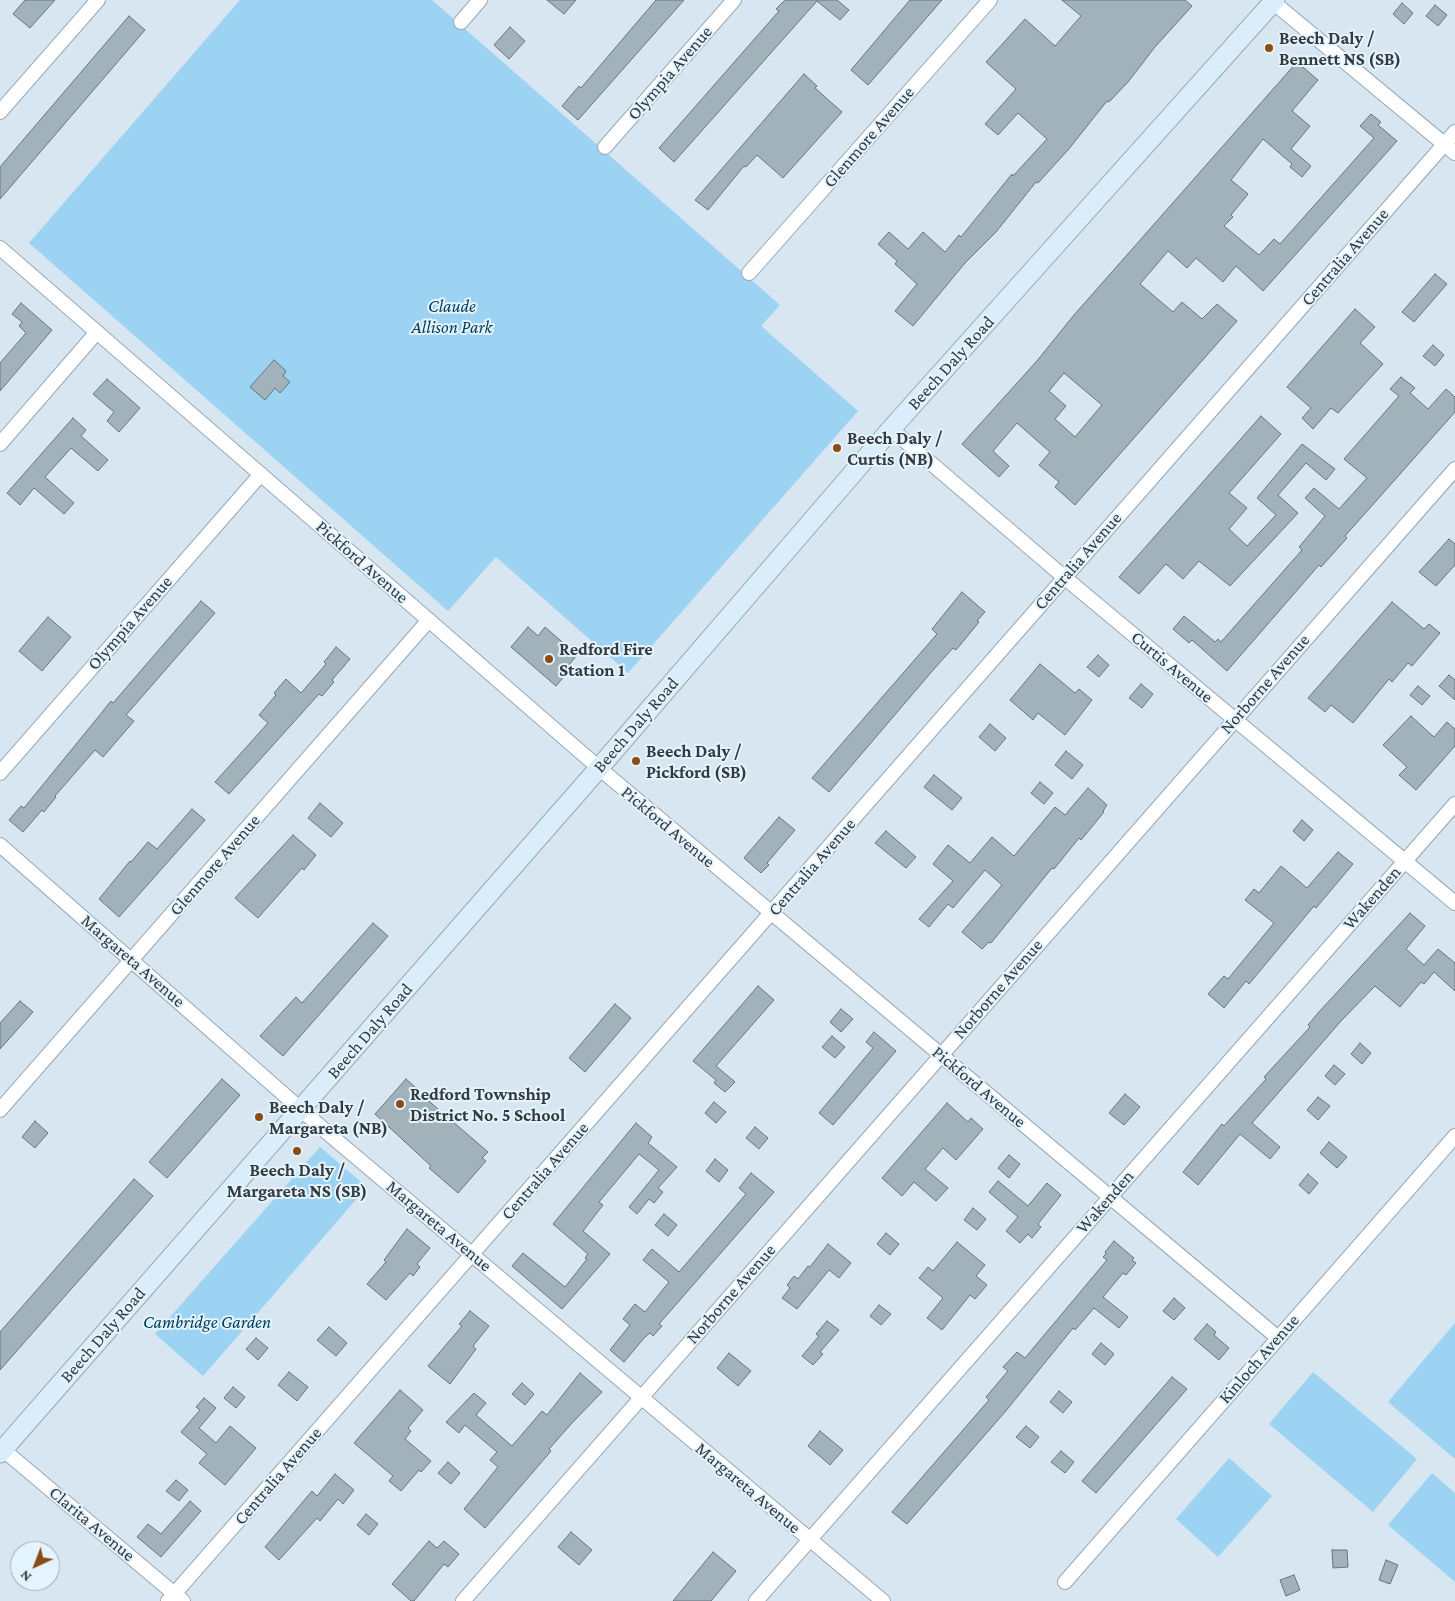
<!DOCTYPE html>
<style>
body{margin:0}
#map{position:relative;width:1455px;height:1601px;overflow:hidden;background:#d7e6f0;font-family:"Crimson Pro",serif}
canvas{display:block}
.north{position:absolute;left:10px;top:1541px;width:50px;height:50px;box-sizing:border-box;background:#e4f4fe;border:1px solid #9eaab1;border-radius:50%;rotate:223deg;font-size:14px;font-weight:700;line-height:20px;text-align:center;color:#343a3e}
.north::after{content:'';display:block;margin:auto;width:18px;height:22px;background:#8b4b15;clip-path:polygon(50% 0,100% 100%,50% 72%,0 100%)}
</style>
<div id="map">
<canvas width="1455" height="1601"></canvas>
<div class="north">N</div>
</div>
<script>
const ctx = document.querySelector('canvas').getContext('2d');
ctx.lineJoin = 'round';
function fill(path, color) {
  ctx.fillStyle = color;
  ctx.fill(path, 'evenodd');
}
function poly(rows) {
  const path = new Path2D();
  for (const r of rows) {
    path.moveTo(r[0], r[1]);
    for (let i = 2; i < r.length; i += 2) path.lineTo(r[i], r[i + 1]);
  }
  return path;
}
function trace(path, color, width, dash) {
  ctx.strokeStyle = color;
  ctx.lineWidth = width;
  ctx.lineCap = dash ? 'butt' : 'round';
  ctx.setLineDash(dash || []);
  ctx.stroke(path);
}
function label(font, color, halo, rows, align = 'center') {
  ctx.font = font + ' "Crimson Pro",serif';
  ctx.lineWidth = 4;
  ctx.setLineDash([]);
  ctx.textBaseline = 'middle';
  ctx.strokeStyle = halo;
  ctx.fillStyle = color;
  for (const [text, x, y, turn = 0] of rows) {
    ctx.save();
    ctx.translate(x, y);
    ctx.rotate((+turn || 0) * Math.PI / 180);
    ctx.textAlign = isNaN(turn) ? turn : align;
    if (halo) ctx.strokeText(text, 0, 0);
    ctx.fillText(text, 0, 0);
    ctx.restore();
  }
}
const green = poly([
 [240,0,432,0,780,305,761,326,858,411,628,673,496,557,448,611,29,243],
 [320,1147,367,1187,203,1376,155,1334],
 [1455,1323,1455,1459,1388,1402],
 [1313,1372,1417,1459,1373,1512,1269,1424],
 [1229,1458,1272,1496,1218,1557,1176,1519],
 [1432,1473,1455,1493,1455,1582,1388,1525]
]);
const building = poly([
 [25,0,55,0,30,28,13,14,25,0],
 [547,0,576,0,564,14,547,0],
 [656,0,684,0,578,120,562,106,579,86,581,88,656,0],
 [785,0,837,0,849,10,840,20,817,1,674,162,659,148,779,11,776,9,785,0],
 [910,0,942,0,868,85,851,70,910,0],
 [1062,0,1185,0,1192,6,1155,47,1128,82,1109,102,1107,101,1068,150,1038,183,1036,182,996,232,965,263,913,326,895,311,917,284,895,264,897,261,878,244,889,232,908,249,923,232,945,252,959,235,961,237,1012,174,1013,176,1047,139,1018,113,998,135,985,124,1016,89,986,62,1025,19,1055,46,1081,16,1062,0],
 [1402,3,1413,13,1404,24,1393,14,1402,3],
 [1435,5,1447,15,1438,26,1426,16,1435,5],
 [129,16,145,30,0,199,0,167,129,16],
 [510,27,525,41,509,59,494,45,510,27],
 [1297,62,1318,80,1292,111,1310,126,1291,149,1311,166,1302,177,1290,167,1292,164,1263,139,1231,180,1248,194,1231,215,1233,217,1224,226,1259,255,1274,239,1280,244,1374,138,1360,126,1371,114,1381,122,1378,125,1397,141,1263,291,1236,266,1223,282,1196,258,1187,268,1168,251,1140,284,1173,312,1182,302,1202,319,1217,304,1237,321,1075,505,1055,487,1059,482,1039,465,1050,452,1017,423,993,451,1009,466,999,477,962,444,1036,362,1074,315,1297,62],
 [1064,373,1102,405,1075,437,1055,419,1066,406,1049,391,1064,373],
 [804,74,817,86,815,88,842,112,783,178,757,155,746,167,744,166,708,210,695,200,804,74],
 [1435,274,1447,284,1414,322,1402,312,1435,274],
 [21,303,52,330,0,391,0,363,26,333,19,326,22,322,12,314,21,303],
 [1355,309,1375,327,1360,343,1383,364,1338,413,1331,408,1313,429,1302,418,1311,408,1287,387,1355,309],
 [1433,345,1444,355,1435,366,1423,356,1433,345],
 [274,360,286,371,283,376,290,382,280,393,275,388,265,400,250,387,274,360],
 [1401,377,1415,388,1410,393,1428,409,1446,389,1455,397,1455,412,1345,536,1347,538,1321,567,1319,565,1227,671,1192,640,1189,643,1173,629,1184,616,1215,642,1218,639,1221,642,1302,550,1299,547,1325,516,1305,498,1314,488,1339,509,1367,478,1344,459,1399,396,1390,389,1401,377],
 [107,379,140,408,119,432,107,421,114,412,93,394,107,379],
 [1261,416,1281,434,1229,493,1247,508,1229,529,1247,546,1276,515,1257,498,1302,444,1335,469,1326,480,1306,463,1278,495,1298,513,1230,586,1199,561,1183,579,1166,564,1139,594,1119,577,1261,416],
 [73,418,86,430,81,436,108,460,98,471,71,448,45,477,74,503,64,514,34,488,20,505,7,493,73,418],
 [1449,539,1455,544,1455,565,1436,586,1419,572,1449,539],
 [962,592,985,612,977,621,979,622,956,650,953,648,934,669,829,792,812,778,937,634,932,629,962,592],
 [201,601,215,613,126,715,134,721,103,757,95,750,55,796,56,797,44,812,42,810,23,832,9,820,21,806,24,808,99,716,111,701,113,703,201,601],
 [1392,602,1424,629,1429,624,1440,633,1412,666,1408,663,1392,682,1389,679,1353,723,1331,705,1325,712,1308,698,1392,602],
 [48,617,71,637,42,671,19,651,48,617],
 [528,627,538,636,545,627,577,655,564,671,567,673,556,686,511,647,528,627],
 [336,647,350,659,332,680,334,682,322,696,319,694,229,794,215,782,268,723,259,715,276,695,274,693,286,679,301,693,326,664,324,662,336,647],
 [1098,655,1109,665,1099,677,1087,667,1098,655],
 [1040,664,1075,693,1079,689,1092,700,1065,735,1038,713,1033,720,1010,700,1040,664],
 [1449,675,1455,680,1455,700,1439,686,1449,675],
 [1141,684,1153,694,1142,708,1129,698,1141,684],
 [1418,686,1430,696,1422,705,1410,695,1418,686],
 [1411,716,1434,737,1447,722,1455,729,1455,746,1416,790,1399,775,1407,767,1383,745,1411,716],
 [990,724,1006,738,995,751,979,737,990,724],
 [1066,751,1083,765,1072,779,1055,765,1066,751],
 [934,775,962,798,952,810,924,787,934,775],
 [1040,782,1053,793,1044,804,1031,793,1040,782],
 [1088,788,1107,805,1103,811,1104,812,1081,840,1079,838,1054,869,1052,868,991,943,989,942,982,949,962,932,1002,885,985,870,953,908,948,904,929,927,919,919,953,881,933,864,948,845,970,863,992,837,1014,856,1055,807,1065,815,1088,788],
 [320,803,343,823,331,837,308,818,320,803],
 [192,809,205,820,119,917,99,899,130,861,131,862,148,842,157,849,192,809],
 [779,817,795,830,767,863,769,865,761,873,744,858,779,817],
 [1302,820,1313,830,1304,841,1293,831,1302,820],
 [886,831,916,857,906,868,875,843,886,831],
 [293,835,316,855,304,870,302,868,258,918,235,898,293,835],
 [1338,852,1353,864,1316,908,1314,906,1249,984,1246,981,1224,1008,1208,994,1224,976,1228,979,1274,923,1245,900,1254,889,1259,893,1281,866,1307,888,1338,852],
 [1410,913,1425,926,1406,949,1424,965,1438,949,1455,963,1455,991,1434,972,1424,984,1421,982,1400,1007,1375,986,1341,1021,1252,1123,1280,1147,1270,1159,1240,1134,1198,1185,1183,1172,1222,1124,1224,1126,1266,1079,1264,1077,1310,1027,1308,1025,1318,1013,1410,913],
 [373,923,388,936,283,1056,260,1036,296,997,302,1003,373,923],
 [758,986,774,1000,716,1066,735,1082,725,1092,714,1083,716,1080,693,1061,758,986],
 [20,1001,33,1012,0,1049,0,1023,20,1001],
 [615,1004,631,1018,585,1072,569,1058,615,1004],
 [841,1009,853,1019,841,1032,830,1022,841,1009],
 [874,1032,896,1051,833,1125,819,1113,873,1048,866,1042,874,1032],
 [832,1036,845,1047,835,1058,822,1047,832,1036],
 [1360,1043,1371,1053,1362,1064,1351,1054,1360,1043],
 [1334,1065,1345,1074,1335,1085,1325,1076,1334,1065],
 [222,1079,240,1095,167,1178,149,1162,222,1079],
 [406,1079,424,1095,423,1096,488,1152,482,1158,486,1161,458,1193,429,1168,431,1166,375,1114,406,1079],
 [1125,1094,1140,1107,1124,1125,1109,1113,1125,1094],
 [1318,1097,1330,1106,1318,1120,1307,1110,1318,1097],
 [714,1102,726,1112,716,1123,705,1113,714,1102],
 [947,1103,968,1122,971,1118,983,1129,956,1160,943,1148,925,1169,948,1188,936,1201,914,1182,902,1196,882,1178,947,1103],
 [35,1121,48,1133,35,1148,22,1137,35,1121],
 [636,1123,652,1137,648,1143,677,1167,658,1188,663,1192,654,1203,649,1199,637,1214,629,1207,659,1170,639,1154,599,1202,603,1205,583,1231,610,1254,562,1309,512,1266,523,1253,565,1287,587,1259,585,1258,588,1254,553,1224,636,1123],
 [755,1127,768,1138,759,1149,746,1138,755,1127],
 [1329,1142,1347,1157,1337,1168,1320,1153,1329,1142],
 [1009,1155,1020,1164,1009,1178,998,1168,1009,1155],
 [715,1159,728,1170,719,1182,706,1171,715,1159],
 [751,1173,774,1192,659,1324,662,1326,653,1336,650,1333,645,1337,624,1362,610,1350,630,1325,623,1319,635,1304,645,1312,669,1282,643,1260,652,1249,679,1272,746,1194,739,1188,751,1173],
 [1308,1174,1318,1183,1309,1194,1299,1185,1308,1174],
 [134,1179,153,1196,0,1370,0,1332,134,1179],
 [998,1181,1028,1206,1047,1183,1061,1195,1038,1224,1041,1227,1032,1238,1028,1234,1020,1243,1006,1231,1018,1217,989,1192,998,1181],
 [973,1208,986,1219,977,1230,964,1220,973,1208],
 [664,1214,677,1225,668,1236,655,1225,664,1214],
 [407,1229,430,1248,417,1264,420,1267,413,1276,410,1273,386,1300,367,1284,386,1262,384,1260,407,1229],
 [886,1233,899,1244,890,1255,877,1244,886,1233],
 [1114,1241,1134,1258,1132,1260,1136,1263,1126,1275,1123,1273,1103,1297,1128,1317,1119,1328,1094,1308,1075,1330,1073,1328,1005,1412,907,1524,892,1512,989,1400,986,1397,1008,1371,1003,1367,1017,1352,1025,1358,1107,1260,1103,1257,1106,1254,1105,1252,1114,1241],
 [957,1242,985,1265,976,1276,987,1285,975,1299,970,1295,942,1330,927,1318,943,1298,919,1278,928,1267,933,1271,957,1242],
 [828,1244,851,1263,839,1278,829,1270,797,1309,782,1298,790,1288,787,1285,794,1276,798,1279,808,1266,810,1267,828,1244],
 [1174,1298,1185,1308,1174,1320,1163,1311,1174,1298],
 [879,1305,891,1314,881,1325,870,1316,879,1305],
 [470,1311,489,1326,473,1346,476,1349,450,1384,428,1366,462,1326,459,1324,470,1311],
 [827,1321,839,1330,820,1352,823,1354,813,1365,802,1356,819,1336,816,1334,827,1321],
 [1207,1324,1216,1332,1214,1335,1229,1348,1219,1360,1194,1339,1207,1324],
 [329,1327,347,1343,336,1356,317,1340,329,1327],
 [256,1338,268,1348,258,1360,246,1349,256,1338],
 [1101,1343,1114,1354,1105,1365,1092,1354,1101,1343],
 [729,1353,751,1371,738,1386,717,1368,729,1353],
 [289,1372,308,1387,297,1401,278,1385,289,1372],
 [580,1373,602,1392,572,1423,549,1449,551,1451,485,1528,464,1509,498,1467,490,1460,497,1452,465,1425,459,1433,446,1422,474,1393,486,1403,476,1415,512,1446,542,1411,547,1415,580,1373],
 [1172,1377,1187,1389,1096,1493,1082,1481,1172,1377],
 [522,1383,534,1394,525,1405,512,1394,522,1383],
 [233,1387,245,1397,236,1408,224,1398,233,1387],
 [400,1390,423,1410,408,1428,411,1431,405,1439,431,1461,421,1472,419,1470,401,1491,389,1481,393,1476,354,1443,400,1390],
 [1059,1391,1072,1402,1063,1413,1050,1402,1059,1391],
 [204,1398,216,1408,199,1428,216,1443,230,1426,256,1448,225,1485,199,1463,207,1454,181,1432,200,1410,196,1407,204,1398],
 [1026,1426,1039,1437,1030,1448,1016,1437,1026,1426],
 [820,1431,843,1450,830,1465,808,1446,820,1431],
 [1061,1451,1074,1462,1065,1473,1051,1462,1061,1451],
 [448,1462,460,1473,451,1484,438,1473,448,1462],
 [335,1474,354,1490,343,1504,338,1499,320,1521,317,1518,279,1560,265,1547,312,1491,317,1496,335,1474],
 [176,1480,188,1490,179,1501,166,1491,176,1480],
 [190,1501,201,1511,161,1557,137,1537,148,1524,161,1534,190,1501],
 [366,1514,378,1524,369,1535,357,1525,366,1514],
 [571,1532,592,1550,579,1565,558,1547,571,1532],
 [429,1541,437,1548,444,1541,459,1554,448,1567,444,1564,414,1601,411,1601,392,1584,429,1541],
 [1332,1550,1347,1550,1348,1567,1333,1568,1332,1550],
 [713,1552,736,1571,711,1601,673,1601,713,1552],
 [1386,1560,1398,1565,1390,1584,1379,1580,1386,1560],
 [1294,1575,1300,1590,1286,1596,1280,1580,1294,1575]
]);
const minor = poly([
 [1273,2,1455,153],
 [461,22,480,0],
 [0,112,98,0],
 [605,147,734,0],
 [0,248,599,768,1277,1337],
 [749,273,990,0],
 [891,429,1064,577,1455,903],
 [0,444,97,332],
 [0,773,261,474],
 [0,845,330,1135,883,1601],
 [0,1110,429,620],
 [0,1447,183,1601],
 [1065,1582,1455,1136],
 [168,1601,1455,132],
 [463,1601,1455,469],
 [756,1601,1455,804]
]);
const secondary = poly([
 [0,1453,599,768,891,429,1275,0]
]);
const markers = [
 [1269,48,5,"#8b4b15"],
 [837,448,5,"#8b4b15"],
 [549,659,5,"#8b4b15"],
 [636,761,5,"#8b4b15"],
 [400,1104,5,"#8b4b15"],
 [259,1117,5,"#8b4b15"],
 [297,1151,5,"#8b4b15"]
];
const poiNames = [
 ["Beech Daly /",1279,38],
 ["Bennett NS (SB)",1279,59],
 ["Beech Daly /",847,438],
 ["Curtis (NB)",847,459],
 ["Redford Fire",559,649],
 ["Station 1",559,670],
 ["Beech Daly /",646,751],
 ["Pickford (SB)",646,772],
 ["Redford Township",410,1094],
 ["District No. 5 School",410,1115],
 ["Beech Daly /",269,1107],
 ["Margareta (NB)",269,1128],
 ["Beech Daly /",297,1170,"center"],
 ["Margareta NS (SB)",297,1191,"center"]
];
const streetNames = [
 ["Olympia Avenue",670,73,-49],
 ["Glenmore Avenue",869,137,-49],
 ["Centralia Avenue",1345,257,-49],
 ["Beech Daly Road",951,363,-48],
 ["Centralia Avenue",1078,561,-49],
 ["Pickford Avenue",362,562,41],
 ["Olympia Avenue",130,623,-49],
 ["Curtis Avenue",1172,667,40],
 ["Norborne Avenue",1265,684,-49],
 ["Beech Daly Road",636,725,-49],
 ["Pickford Avenue",668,827,40],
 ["Glenmore Avenue",215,865,-49],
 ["Centralia Avenue",812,867,-49],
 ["Wakenden",1372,898,-49],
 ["Margareta Avenue",133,961,41],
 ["Norborne Avenue",998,989,-49],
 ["Beech Daly Road",370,1031,-49],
 ["Pickford Avenue",979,1087,40],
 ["Centralia Avenue",545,1171,-49],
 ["Wakenden",1105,1202,-49],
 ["Margareta Avenue",439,1226,40],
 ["Norborne Avenue",731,1294,-49],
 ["Beech Daly Road",103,1335,-49],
 ["Kinloch Avenue",1259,1359,-49],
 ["Centralia Avenue",278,1476,-49],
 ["Margareta Avenue",748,1488,40],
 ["Clarita Avenue",92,1524,40]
];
const parkNames = [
 ["Claude",452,306],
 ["Allison Park",452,327],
 ["Cambridge Garden",207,1322]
];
fill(green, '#9cd2f2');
fill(building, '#a2b2bb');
trace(building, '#67757e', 1);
trace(minor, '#99a8b2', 16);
trace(secondary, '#99a8b2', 21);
trace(minor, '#fff', 14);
trace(secondary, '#d9eefa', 19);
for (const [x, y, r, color] of markers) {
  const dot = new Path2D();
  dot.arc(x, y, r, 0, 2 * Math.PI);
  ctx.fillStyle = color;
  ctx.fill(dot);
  trace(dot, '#e4f4fe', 2);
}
label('bold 18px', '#343a3e', '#e4f4fe', poiNames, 'left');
label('18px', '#343a3e', '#e4f4fe', streetNames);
label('italic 18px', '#003c57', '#e4f4fe', parkNames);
</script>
